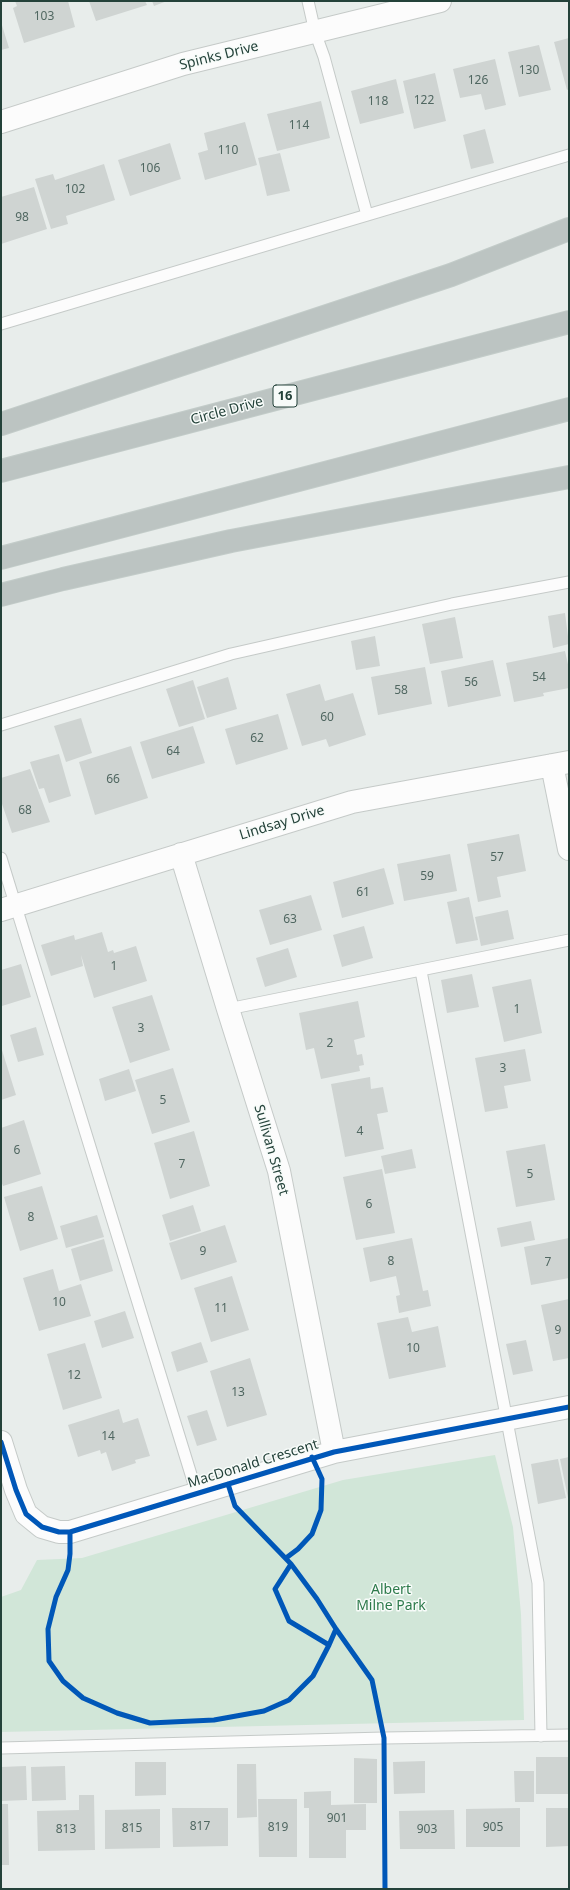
<!DOCTYPE html>
<style>
body{margin:0}
#map{position:relative;width:570px;height:1890px;overflow:hidden;background:#e8edeb;font-family:"Noto Sans",sans-serif}
canvas{display:block}
.frame{position:absolute;inset:0;border:2px solid #24423a;pointer-events:none}
</style>
<div id="map">
<canvas width="570" height="1890"></canvas>
<div class="frame"></div>
</div>
<script>
const ctx = document.querySelector('canvas').getContext('2d');
ctx.lineJoin = 'round';
function fill(path, color) {
  ctx.fillStyle = color;
  ctx.fill(path, 'evenodd');
}
function poly(rows) {
  const path = new Path2D();
  for (const r of rows) {
    path.moveTo(r[0], r[1]);
    for (let i = 2; i < r.length; i += 2) path.lineTo(r[i], r[i + 1]);
  }
  return path;
}
function trace(path, color, width, dash) {
  ctx.strokeStyle = color;
  ctx.lineWidth = width;
  ctx.lineCap = dash ? 'butt' : 'round';
  ctx.setLineDash(dash || []);
  ctx.stroke(path);
}
function label(font, color, halo, rows, align = 'center') {
  ctx.font = font + ' "Noto Sans",sans-serif';
  ctx.lineWidth = 3;
  ctx.setLineDash([]);
  ctx.textBaseline = 'middle';
  ctx.strokeStyle = halo;
  ctx.fillStyle = color;
  for (const [text, x, y, turn = 0] of rows) {
    ctx.save();
    ctx.translate(x, y);
    ctx.rotate((+turn || 0) * Math.PI / 180);
    ctx.textAlign = isNaN(turn) ? turn : align;
    if (halo) ctx.strokeText(text, 0, 0);
    ctx.fillText(text, 0, 0);
    ctx.restore();
  }
}
const green = poly([
 [495,1455,513,1527,521,1614,524,1720,1,1732,1,1597,21,1590,37,1560,82,1558,343,1480]
]);
const building = poly([
 [15,1,68,1,75,27,24,43,13,8,17,6],
 [89,1,145,1,147,5,96,21],
 [152,1,167,1,154,6],
 [1,22,9,48,1,50],
 [569,38,569,89,567,90,554,42],
 [539,45,551,90,519,97,508,52],
 [495,59,506,105,485,110,481,94,460,98,453,69],
 [435,73,446,121,414,129,403,81],
 [396,79,404,113,360,124,351,91],
 [321,101,330,138,277,151,267,114],
 [245,122,257,165,205,180,198,153,208,150,204,133],
 [485,129,494,163,471,169,463,135],
 [170,143,181,179,130,196,118,160],
 [280,153,290,191,267,196,258,158],
 [104,164,115,200,66,216,68,224,51,229,35,179,53,174,55,180],
 [34,187,47,229,1,244,1,197],
 [565,613,569,644,553,648,548,616],
 [455,617,463,658,430,664,422,624],
 [375,636,380,666,356,670,351,641],
 [565,651,569,669,569,688,543,693,544,696,514,702,506,663],
 [493,660,501,696,448,707,441,671],
 [425,667,432,704,378,715,371,677],
 [228,677,237,709,207,718,197,687],
 [193,680,205,719,179,727,166,689],
 [320,684,325,701,353,693,366,735,329,747,326,739,302,746,286,694],
 [278,714,288,749,236,765,225,729],
 [81,718,92,753,66,762,54,726],
 [193,726,205,763,152,779,140,742],
 [131,746,148,798,95,815,79,762],
 [59,754,71,796,49,803,44,788,39,789,30,762],
 [30,769,50,822,12,833,1,801,1,778],
 [519,834,526,871,497,877,501,897,478,902,467,844],
 [450,854,457,891,404,901,397,864],
 [384,868,394,904,342,918,333,882],
 [311,895,322,930,270,945,259,910],
 [469,897,478,940,456,944,447,902],
 [508,910,514,939,481,946,475,917],
 [364,926,373,958,342,967,333,935],
 [102,932,108,952,113,950,114,953,136,946,147,981,94,998,81,955,83,966,51,976,41,945,74,935,75,940],
 [288,948,297,977,265,987,256,958],
 [21,964,31,997,2,1006,1,970],
 [472,974,479,1007,447,1013,441,980],
 [531,979,542,1033,504,1042,492,987],
 [152,995,170,1050,130,1063,112,1007],
 [358,1001,365,1037,354,1040,357,1055,362,1054,364,1065,359,1066,360,1071,321,1079,314,1048,306,1050,299,1013],
 [36,1027,44,1055,18,1062,10,1035],
 [1,1047,16,1095,1,1100],
 [525,1049,531,1081,504,1086,508,1108,485,1112,475,1058],
 [173,1068,190,1122,152,1134,135,1080],
 [129,1069,136,1091,105,1101,99,1079],
 [370,1077,371,1089,383,1087,388,1112,377,1114,384,1149,345,1157,331,1084],
 [24,1120,41,1174,3,1186,1,1181,1,1128],
 [194,1131,210,1186,170,1199,154,1143],
 [545,1144,555,1200,516,1207,506,1151],
 [412,1149,416,1168,385,1174,381,1156],
 [382,1169,395,1233,356,1240,343,1177],
 [42,1186,58,1239,20,1251,4,1197],
 [193,1205,201,1231,170,1241,162,1215],
 [97,1215,104,1237,66,1248,60,1226],
 [531,1221,535,1240,501,1247,497,1228],
 [225,1225,237,1262,181,1280,169,1243],
 [412,1238,423,1291,428,1290,431,1306,399,1313,396,1296,400,1295,396,1276,370,1282,363,1248],
 [569,1238,569,1278,531,1285,524,1247],
 [104,1239,113,1271,80,1281,71,1249],
 [53,1269,59,1291,81,1284,91,1316,39,1331,23,1278],
 [232,1276,249,1330,211,1342,194,1288],
 [569,1299,569,1358,553,1361,541,1305],
 [125,1311,134,1338,102,1348,94,1321],
 [408,1317,412,1332,438,1326,446,1367,389,1379,377,1323],
 [526,1340,533,1371,513,1375,506,1344],
 [201,1342,208,1362,177,1372,171,1352],
 [85,1343,102,1398,63,1410,47,1354],
 [250,1358,267,1415,227,1427,210,1371],
 [119,1409,123,1423,138,1418,150,1456,135,1460,136,1463,112,1471,106,1452,101,1454,100,1450,78,1457,68,1425],
 [207,1410,217,1440,197,1446,187,1416],
 [569,1457,569,1498,568,1498,560,1459],
 [558,1459,566,1498,538,1504,531,1464],
 [536,1757,569,1757,569,1794,536,1794],
 [354,1758,377,1759,377,1803,354,1803],
 [425,1761,425,1793,394,1794,393,1762],
 [135,1762,166,1762,166,1795,135,1796],
 [237,1764,256,1764,257,1817,237,1818],
 [26,1766,27,1800,1,1801,1,1767],
 [65,1766,66,1800,32,1801,31,1767],
 [514,1771,534,1771,534,1802,515,1802],
 [331,1791,331,1805,366,1804,366,1830,346,1830,346,1858,309,1858,309,1808,304,1808,304,1792],
 [79,1795,94,1795,95,1850,38,1851,37,1811,79,1810],
 [258,1799,297,1799,297,1857,259,1857],
 [1,1804,8,1804,9,1865,1,1865],
 [172,1808,228,1808,228,1846,173,1847],
 [520,1808,520,1847,466,1847,466,1809],
 [546,1808,569,1808,569,1846,546,1847],
 [160,1809,160,1848,105,1849,105,1810],
 [454,1810,455,1849,400,1849,399,1811]
]);
const service = poly([
 [308,1,315,32,324,57,367,215],
 [1,324,569,155],
 [1,725,231,654,452,604,569,582],
 [1,858,197,1494],
 [421,971,538,1583,541,1736],
 [228,1009,569,940],
 [1,1748,384,1738,569,1735]
]);
const minor = poly([
 [1,122,183,64,440,1],
 [552,765,569,849],
 [181,854,228,1009,279,1171,334,1452],
 [1,910,352,802,569,762],
 [1,1442,16,1490,26,1514,42,1527,59,1532,70,1532,334,1452,569,1407]
]);
const motorway = poly([
 [1,424,451,275,569,229],
 [1,471,569,322],
 [1,558,569,409],
 [1,595,63,579,231,541,569,477]
]);
const cycleway = poly([
 [1,1442,16,1490,26,1514,42,1527,59,1532,70,1532,334,1452,569,1407],
 [228,1484,235,1506,291,1564,317,1599,336,1629,372,1680,384,1738,385,1889],
 [70,1532,70,1554,68,1570,56,1597,48,1629,49,1661,63,1681,83,1698,117,1713,150,1723,214,1720,264,1711,289,1700,313,1676,329,1645],
 [286,1558,298,1549,312,1534,321,1510,322,1479,312,1457],
 [291,1564,275,1589,289,1621,329,1645,336,1629]
]);
const numberNames = [
 ["103",44,17],
 ["130",529,71],
 ["126",478,81],
 ["122",424,101],
 ["118",378,102],
 ["114",299,126],
 ["110",228,151],
 ["106",150,169],
 ["102",75,190],
 ["98",22,218],
 ["54",539,678],
 ["56",471,683],
 ["58",401,691],
 ["60",327,718],
 ["62",257,739],
 ["64",173,752],
 ["66",113,780],
 ["68",25,811],
 ["57",497,858],
 ["59",427,877],
 ["61",363,893],
 ["63",290,920],
 ["1",114,967],
 ["1",517,1010],
 ["3",141,1029],
 ["2",330,1044],
 ["3",503,1069],
 ["5",163,1101],
 ["4",360,1132],
 ["6",17,1151],
 ["7",182,1165],
 ["5",530,1175],
 ["6",369,1205],
 ["8",31,1218],
 ["9",203,1252],
 ["8",391,1262],
 ["7",548,1263],
 ["10",59,1303],
 ["11",221,1309],
 ["9",558,1331],
 ["10",413,1349],
 ["12",74,1376],
 ["13",238,1393],
 ["14",108,1437],
 ["901",337,1819],
 ["817",200,1827],
 ["819",278,1828],
 ["905",493,1828],
 ["815",132,1829],
 ["813",66,1830],
 ["903",427,1830]
];
const shields = [
 [285,396,24]
];
const shieldNames = [
 ["16",285,396]
];
const streetNames = [
 ["Spinks Drive",219,56,-14],
 ["Circle Drive",227,411,-15],
 ["Lindsay Drive",282,823,-17],
 ["Sullivan Street",271,1150,74],
 ["MacDonald Crescent",253,1464,-17]
];
const parkNames = [
 ["Albert",391,1590],
 ["Milne Park",391,1606]
];
fill(green, '#d1e6d8');
fill(building, '#cfd4d2');
trace(service, '#c5cac8', 13);
trace(minor, '#c5cac8', 24);
trace(motorway, '#c3ccc9', 24);
trace(service, '#fcfcfc', 11);
trace(minor, '#fcfcfc', 22);
trace(motorway, '#bcc4c2', 22);
trace(cycleway, '#0057b8', 5);
label('12px', '#506761', null, numberNames);
for (const [x, y, w] of shields) {
  const box = new Path2D();
  box.roundRect(x - w / 2, y - 11, w, 22, 3);
  ctx.fillStyle = '#f7fbf9';
  ctx.fill(box);
  trace(box, '#24423a', 1);
}
label('bold 13px', '#24423a', null, shieldNames);
label('14px', '#24423a', '#f7fbf9', streetNames);
label('14px', '#2d7a4b', '#f7fbf9', parkNames);
</script>
